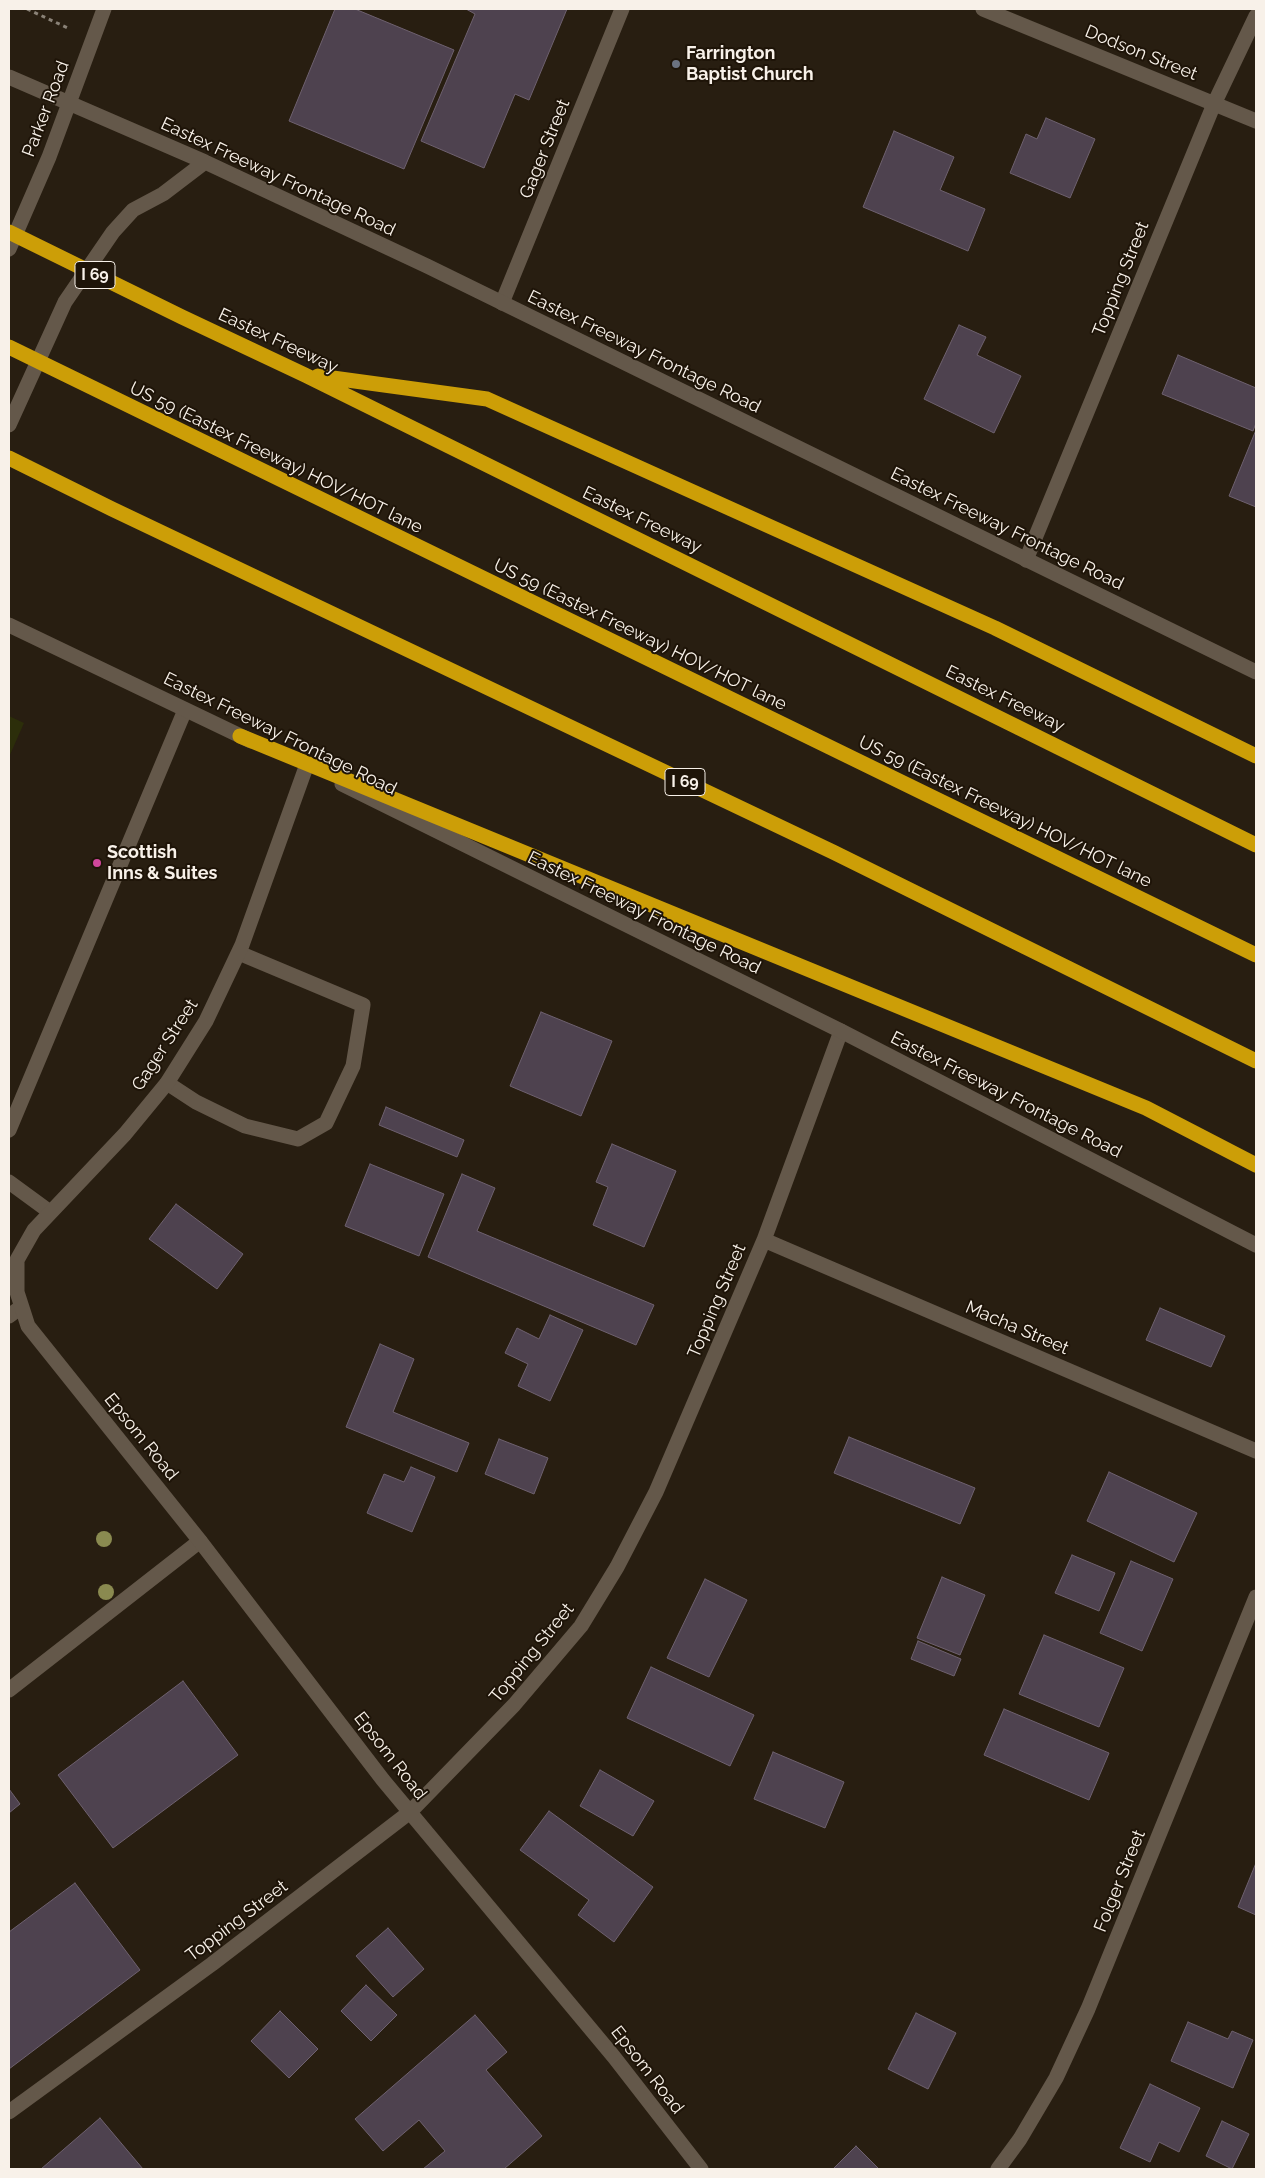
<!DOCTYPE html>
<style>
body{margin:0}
#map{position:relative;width:1265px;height:2178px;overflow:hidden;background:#281e11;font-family:Raleway,sans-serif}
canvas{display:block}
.frame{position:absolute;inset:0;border:10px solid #f8f1e9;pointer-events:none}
</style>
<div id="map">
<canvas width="1265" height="2178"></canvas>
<div class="frame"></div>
</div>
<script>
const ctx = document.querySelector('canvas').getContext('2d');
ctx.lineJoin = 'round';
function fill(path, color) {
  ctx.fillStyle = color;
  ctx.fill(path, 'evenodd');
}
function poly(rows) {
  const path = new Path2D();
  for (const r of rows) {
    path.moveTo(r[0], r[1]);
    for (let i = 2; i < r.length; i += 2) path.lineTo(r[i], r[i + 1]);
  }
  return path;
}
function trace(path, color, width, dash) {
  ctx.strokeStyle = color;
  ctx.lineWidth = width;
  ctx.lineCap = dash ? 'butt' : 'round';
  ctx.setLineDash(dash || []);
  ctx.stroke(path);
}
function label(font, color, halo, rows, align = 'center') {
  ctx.font = font + ' Raleway,sans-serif';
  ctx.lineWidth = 4;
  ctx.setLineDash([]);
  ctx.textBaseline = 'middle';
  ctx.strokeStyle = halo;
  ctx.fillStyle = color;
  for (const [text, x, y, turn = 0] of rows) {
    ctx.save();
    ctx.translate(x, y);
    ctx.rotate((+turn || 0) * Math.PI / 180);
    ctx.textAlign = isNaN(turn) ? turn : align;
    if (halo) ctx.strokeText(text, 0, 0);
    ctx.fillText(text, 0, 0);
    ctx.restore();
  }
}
const green = poly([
 [9,716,24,723,9,757]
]);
const building = poly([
 [335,9,355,9,454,50,404,169,289,121,335,9],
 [466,9,567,9,529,100,515,94,484,168,421,141,475,14,466,9],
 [1046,118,1095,139,1070,198,1010,173,1026,134,1037,139,1046,118],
 [894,131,954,157,940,190,985,209,968,251,863,207,894,131],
 [959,325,986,337,977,355,1021,376,994,433,924,399,959,325],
 [1178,355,1256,388,1256,423,1253,431,1162,394,1178,355],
 [1256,430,1256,507,1229,496,1256,430],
 [541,1012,612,1041,581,1116,510,1086,541,1012],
 [386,1107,464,1140,457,1157,379,1125,386,1107],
 [612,1144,676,1171,644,1247,593,1225,608,1187,596,1182,612,1144],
 [370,1164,444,1194,419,1256,345,1226,370,1164],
 [462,1174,495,1188,477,1231,654,1305,636,1345,428,1257,462,1174],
 [176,1204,243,1254,217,1289,149,1239,176,1204],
 [1160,1308,1225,1336,1211,1367,1146,1340,1160,1308],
 [550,1315,583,1330,550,1401,518,1386,528,1364,505,1353,517,1328,539,1339,550,1315],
 [380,1344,414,1359,393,1412,469,1443,457,1472,346,1427,380,1344],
 [849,1437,975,1488,960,1524,834,1473,849,1437],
 [499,1439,548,1458,534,1494,485,1474,499,1439],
 [411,1467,435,1477,412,1532,367,1513,384,1474,404,1482,411,1467],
 [1109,1472,1197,1513,1174,1562,1087,1521,1109,1472],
 [1072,1555,1115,1573,1099,1611,1055,1593,1072,1555],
 [1131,1561,1173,1579,1142,1651,1100,1633,1131,1561],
 [942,1577,985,1595,960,1655,917,1638,942,1577],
 [705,1579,747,1600,709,1677,667,1658,705,1579],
 [1044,1635,1124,1668,1099,1727,1019,1694,1044,1635],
 [918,1641,961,1659,954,1676,911,1659,918,1641],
 [651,1667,754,1715,730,1766,627,1718,651,1667],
 [183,1681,238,1755,113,1848,58,1775,183,1681],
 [1004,1709,1109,1753,1089,1800,984,1755,1004,1709],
 [773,1752,844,1782,825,1828,754,1799,773,1752],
 [600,1770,654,1801,633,1836,580,1806,600,1770],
 [9,1789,20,1804,9,1813,9,1789],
 [549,1811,653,1887,614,1942,578,1915,589,1900,520,1850,549,1811],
 [1256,1863,1256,1915,1238,1907,1256,1863],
 [75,1883,140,1970,9,2069,9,1932,75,1883],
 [388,1928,424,1969,393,1997,356,1956,388,1928],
 [366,1985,397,2015,371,2041,341,2011,366,1985],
 [280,2011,318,2049,289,2078,251,2041,280,2011],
 [916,2013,956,2033,928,2089,888,2069,916,2013],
 [475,2015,507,2052,486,2070,542,2136,504,2169,423,2169,445,2151,419,2120,383,2151,355,2119,475,2015],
 [1188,2022,1228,2039,1232,2031,1253,2040,1233,2088,1171,2061,1188,2022],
 [1150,2084,1200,2108,1179,2152,1159,2142,1150,2162,1120,2148,1150,2084],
 [100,2118,143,2169,41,2169,100,2118],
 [1222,2121,1249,2134,1232,2169,1206,2156,1222,2121],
 [856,2146,879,2169,833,2169,856,2146]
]);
const path = poly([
 [27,9,70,29]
]);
const lane = poly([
 [167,1083,196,1102,245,1126,298,1139,326,1123,353,1066,363,1005,239,953],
 [9,1130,185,710],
 [9,1182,50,1212],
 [9,1316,21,1307],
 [9,1690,200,1541]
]);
const street = poly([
 [983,9,1256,121],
 [502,303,622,9],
 [1026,560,1214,104,1256,16],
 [306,767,242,945,206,1021,167,1083,125,1134,34,1230,17,1260,17,1292,28,1326,200,1541,383,1780,614,2057,701,2169],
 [764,1240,1256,1451],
 [9,2112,212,1964,410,1812,514,1705,581,1626,617,1567,656,1492,764,1240,841,1031],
 [998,2169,1020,2139,1056,2078,1088,2009,1256,1597]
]);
const secondary = poly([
 [9,77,205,162,427,266,1256,672],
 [9,249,49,157,104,9],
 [9,425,65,302,113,232,133,210,163,194,205,162],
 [9,625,251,741],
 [342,784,841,1031,1256,1245]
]);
const highway = poly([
 [9,232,182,317,305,375,1256,845],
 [9,347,1256,955],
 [318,376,487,399,995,628,1256,756],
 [9,458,112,509,833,852,1256,1061],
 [240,736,1146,1108,1256,1165]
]);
const trees = [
 [104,1539],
 [106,1592]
];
const markers = [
 [676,64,5,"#6b7280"],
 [97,863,5,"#d1479c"]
];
const shields = [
 [95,275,40],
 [685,782,40]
];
const shieldNames = [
 ["I 69",95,275],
 ["I 69",685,782]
];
const streetNames = [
 ["Dodson Street",1141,53,22],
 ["Parker Road",46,109,-69],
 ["Gager Street",545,149,-68],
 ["Eastex Freeway Frontage Road",278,177,25],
 ["Topping Street",1121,279,-68],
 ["Eastex Freeway",278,341,25],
 ["Eastex Freeway Frontage Road",644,352,26],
 ["US 59 (Eastex Freeway) HOV/HOT lane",276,458,26],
 ["Eastex Freeway",642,520,26],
 ["Eastex Freeway Frontage Road",1007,529,26],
 ["US 59 (Eastex Freeway) HOV/HOT lane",640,635,26],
 ["Eastex Freeway",1005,699,26],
 ["Eastex Freeway Frontage Road",280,734,26],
 ["US 59 (Eastex Freeway) HOV/HOT lane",1005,812,26],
 ["Eastex Freeway Frontage Road",644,913,26],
 ["Gager Street",165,1045,-57],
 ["Eastex Freeway Frontage Road",1006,1095,27],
 ["Topping Street",717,1301,-67],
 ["Macha Street",1017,1328,23],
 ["Epsom Road",141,1437,51],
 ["Topping Street",532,1653,-51],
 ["Epsom Road",390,1756,52],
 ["Folger Street",1120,1881,-68],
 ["Topping Street",237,1921,-37],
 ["Epsom Road",647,2070,52]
];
const poiNames = [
 ["Farrington",686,54],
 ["Baptist Church",686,75],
 ["Scottish",107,853],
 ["Inns & Suites",107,874]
];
fill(green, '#2c2e0a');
fill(building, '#4e424f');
trace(building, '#6e616f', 1);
trace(path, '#8a8277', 3, [4, 4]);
trace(lane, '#64584a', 15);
trace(street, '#64584a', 15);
trace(secondary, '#64584a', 15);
trace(highway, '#cc9e07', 15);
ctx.fillStyle = '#8a8a50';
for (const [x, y] of trees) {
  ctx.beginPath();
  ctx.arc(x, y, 8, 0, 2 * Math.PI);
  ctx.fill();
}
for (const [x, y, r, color] of markers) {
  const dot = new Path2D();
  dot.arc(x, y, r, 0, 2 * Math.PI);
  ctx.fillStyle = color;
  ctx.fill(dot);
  trace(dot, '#1e1408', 2);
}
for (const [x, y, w] of shields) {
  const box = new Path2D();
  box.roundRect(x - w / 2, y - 13.5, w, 27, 4);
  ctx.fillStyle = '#1e1408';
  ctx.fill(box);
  trace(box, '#f8f1e9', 1);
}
label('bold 16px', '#f8f1e9', null, shieldNames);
label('18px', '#f8f1e9', '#1e1408', streetNames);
label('bold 18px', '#f8f1e9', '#1e1408', poiNames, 'left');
</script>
